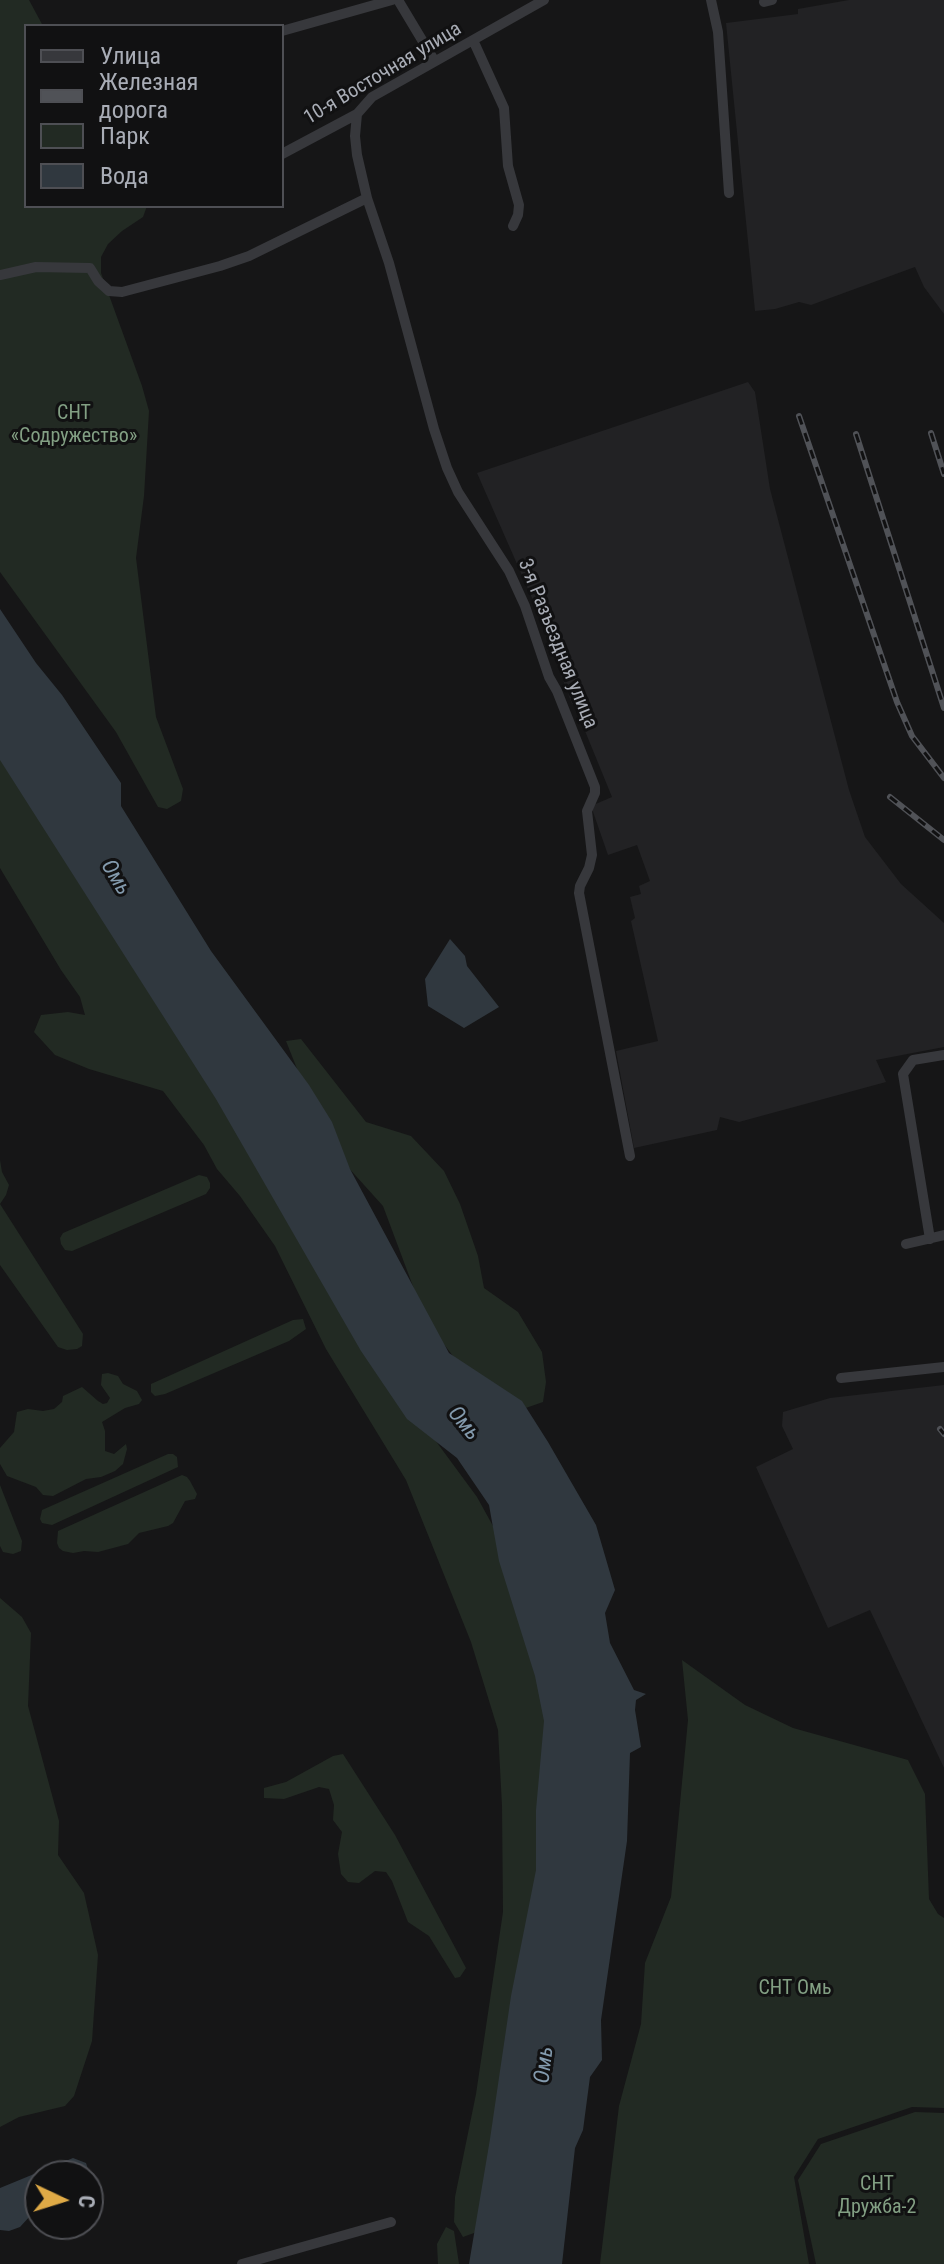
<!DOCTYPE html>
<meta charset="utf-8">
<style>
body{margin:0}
#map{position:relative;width:944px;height:2264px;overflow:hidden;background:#161617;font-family:"Roboto Condensed",sans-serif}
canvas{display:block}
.legend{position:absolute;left:24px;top:24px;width:260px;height:184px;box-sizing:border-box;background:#111112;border:2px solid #4e4f54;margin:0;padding:10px 14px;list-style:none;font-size:24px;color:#a9adb6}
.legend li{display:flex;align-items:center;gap:16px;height:40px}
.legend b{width:40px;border:2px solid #4e4f54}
.north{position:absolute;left:24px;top:2160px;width:80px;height:80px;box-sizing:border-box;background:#111112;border:2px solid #4e4f54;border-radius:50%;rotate:94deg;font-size:22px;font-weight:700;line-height:32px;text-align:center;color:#a9adb6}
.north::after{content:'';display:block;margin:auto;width:28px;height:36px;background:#dfaa46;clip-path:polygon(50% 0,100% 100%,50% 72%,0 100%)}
</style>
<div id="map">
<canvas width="944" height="2264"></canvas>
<ul class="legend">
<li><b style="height:10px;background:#37383c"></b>Улица</li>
<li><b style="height:10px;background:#505257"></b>Железная дорога</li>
<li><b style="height:22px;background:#222a23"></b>Парк</li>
<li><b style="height:22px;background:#30383f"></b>Вода</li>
</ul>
<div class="north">С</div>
</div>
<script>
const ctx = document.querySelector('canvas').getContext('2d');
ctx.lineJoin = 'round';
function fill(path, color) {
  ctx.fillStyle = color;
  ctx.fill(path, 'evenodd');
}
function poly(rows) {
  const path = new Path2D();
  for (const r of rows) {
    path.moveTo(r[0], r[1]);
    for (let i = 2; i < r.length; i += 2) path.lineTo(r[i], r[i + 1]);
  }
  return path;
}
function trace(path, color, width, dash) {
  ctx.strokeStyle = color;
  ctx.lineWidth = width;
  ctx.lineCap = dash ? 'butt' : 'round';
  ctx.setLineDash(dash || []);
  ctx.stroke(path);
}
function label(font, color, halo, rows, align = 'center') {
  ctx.font = font + ' "Roboto Condensed",sans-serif';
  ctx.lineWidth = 6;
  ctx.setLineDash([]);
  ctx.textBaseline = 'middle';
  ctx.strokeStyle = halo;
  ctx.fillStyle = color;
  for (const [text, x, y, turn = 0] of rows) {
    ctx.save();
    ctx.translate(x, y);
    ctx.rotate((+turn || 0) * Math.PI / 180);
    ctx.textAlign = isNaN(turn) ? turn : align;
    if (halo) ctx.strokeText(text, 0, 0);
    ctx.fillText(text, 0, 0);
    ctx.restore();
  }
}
const built = poly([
 [849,0,944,0,944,314,924,287,915,267,811,305,799,302,775,309,755,311,726,23,798,14,798,9],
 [748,382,755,392,770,489,849,790,865,837,901,884,944,923,944,1047,876,1060,886,1082,739,1122,720,1117,717,1130,634,1148,616,1051,658,1041,631,921,635,918,630,897,641,894,639,886,650,881,637,845,608,855,591,806,612,797,574,704,572,704,532,598,477,473],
 [944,1385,944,1768,870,1610,828,1628,756,1467,793,1449,782,1426,783,1412,830,1398]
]);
const green = poly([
 [0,0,29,0,43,26,26,26,26,206,147,206,143,217,122,231,108,244,101,257,101,273,142,386,149,411,144,496,136,558,156,717,183,789,181,801,167,809,158,807,116,732,0,572],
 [0,750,399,1391,477,1497,504,1546,549,1711,545,1844,482,2230,463,2237,454,2222,455,2197,476,2094,503,1912,502,1806,498,1730,471,1642,406,1480,326,1349,275,1246,240,1196,217,1169,204,1145,163,1091,89,1069,55,1055,34,1032,41,1015,68,1012,85,1015,80,997,61,970,0,868],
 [301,1039,366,1122,411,1136,444,1171,460,1204,478,1256,484,1288,518,1312,542,1352,546,1382,543,1402,520,1410,470,1378,426,1321,383,1206,337,1155,313,1109,286,1041],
 [0,1160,2,1172,9,1185,6,1195,0,1204,83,1334,82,1346,77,1349,67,1350,58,1347,0,1265],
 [199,1175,207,1177,210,1183,210,1188,206,1194,72,1251,65,1250,61,1244,60,1238,63,1233],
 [303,1319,306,1329,289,1341,165,1394,155,1396,151,1392,151,1384,293,1320],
 [108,1373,118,1376,123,1384,137,1391,142,1400,139,1404,125,1408,102,1422,105,1431,105,1451,114,1454,126,1444,127,1449,123,1464,115,1471,101,1477,86,1479,53,1496,43,1495,36,1487,7,1476,0,1464,0,1448,14,1432,17,1412,28,1409,43,1411,54,1409,62,1402,63,1396,82,1387,98,1401,103,1404,107,1403,110,1398,101,1385,102,1374],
 [168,1454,173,1454,177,1457,178,1467,52,1525,42,1523,40,1519,42,1510],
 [182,1475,187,1477,190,1481,197,1494,195,1499,185,1501,173,1523,168,1526,139,1533,128,1544,98,1552,84,1551,73,1553,63,1551,59,1548,57,1543,58,1531],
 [0,1485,22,1541,21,1551,13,1554,3,1552,0,1546],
 [0,1598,22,1617,31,1633,28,1706,59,1821,58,1855,84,1893,98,1955,92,2041,74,2096,65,2106,19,2117,0,2127],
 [682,1660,745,1705,793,1728,908,1760,925,1794,929,1899,938,1914,944,1918,944,2108,912,2107,818,2139,794,2177,809,2264,600,2264,619,2106,641,2024,645,1963,671,1897,688,1720],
 [343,1754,395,1835,466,1968,460,1977,455,1978,429,1936,408,1922,392,1881,386,1872,375,1871,359,1883,348,1882,341,1874,338,1854,342,1832,333,1820,334,1805,329,1789,319,1787,284,1799,264,1798,264,1788,286,1782,333,1756],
 [915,2112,944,2113,944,2264,816,2264,798,2180,821,2144],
 [446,2227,454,2231,459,2264,438,2264,437,2244]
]);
const water = poly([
 [0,609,36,663,62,695,121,783,121,806,211,951,309,1085,332,1122,350,1169,449,1353,522,1401,548,1442,596,1525,615,1590,605,1613,610,1643,634,1690,646,1694,636,1700,635,1710,641,1747,630,1753,627,1841,601,2020,602,2060,590,2077,583,2130,575,2148,562,2264,469,2264,490,2139,511,1996,536,1870,536,1810,544,1721,535,1676,499,1561,489,1505,457,1458,407,1419,361,1351,216,1099,0,760],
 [450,939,465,956,467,966,499,1007,464,1028,428,1006,425,979],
 [73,2158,86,2163,90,2175,88,2186,88,2176,40,2176,40,2209,31,2215,20,2227,9,2231,0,2230,0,2188]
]);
const street = poly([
 [398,0,434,60],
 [711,0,718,32,729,193],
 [764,2,772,0],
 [282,31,392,0],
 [473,40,504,108,508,166,519,205,518,215,513,226],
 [357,114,355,136,357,155,367,198,389,263,434,429,447,468,458,492,509,571,525,606,549,677,557,691,595,787,595,793,587,811,592,855,589,868,580,886,579,893,630,1156],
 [282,154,357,114,372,97,544,0],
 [0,275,36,267,90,268,98,281,109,291,122,292,220,266,249,256,367,198],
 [930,1239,903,1074,913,1060,944,1055],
 [906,1244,944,1235],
 [841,1378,944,1367],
 [242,2264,391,2222]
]);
const rail = poly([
 [799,416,897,702,912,736,944,778],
 [931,433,944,474],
 [856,434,944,708],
 [890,797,944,840],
 [940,1429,944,1434]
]);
const streetNames = [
 ["10-я Восточная улица",383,74,-31],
 ["3-я Разъездная улица",557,644,68]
];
const parkNames = [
 ["СНТ",74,414],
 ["«Содружество»",74,437],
 ["СНТ Омь",795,1989],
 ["СНТ",877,2185],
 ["Дружба-2",877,2208]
];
const waterNames = [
 ["Омь",115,878,59],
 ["Омь",463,1424,51],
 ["Омь",545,2065,-83]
];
fill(built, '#222224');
fill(green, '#222a23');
fill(water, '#30383f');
trace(street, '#37383c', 10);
trace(rail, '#505257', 6);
trace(rail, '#111112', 3, [9]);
label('20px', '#a9adb6', '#111112', streetNames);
label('20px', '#829f83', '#111112', parkNames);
label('italic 22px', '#839aad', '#111112', waterNames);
</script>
